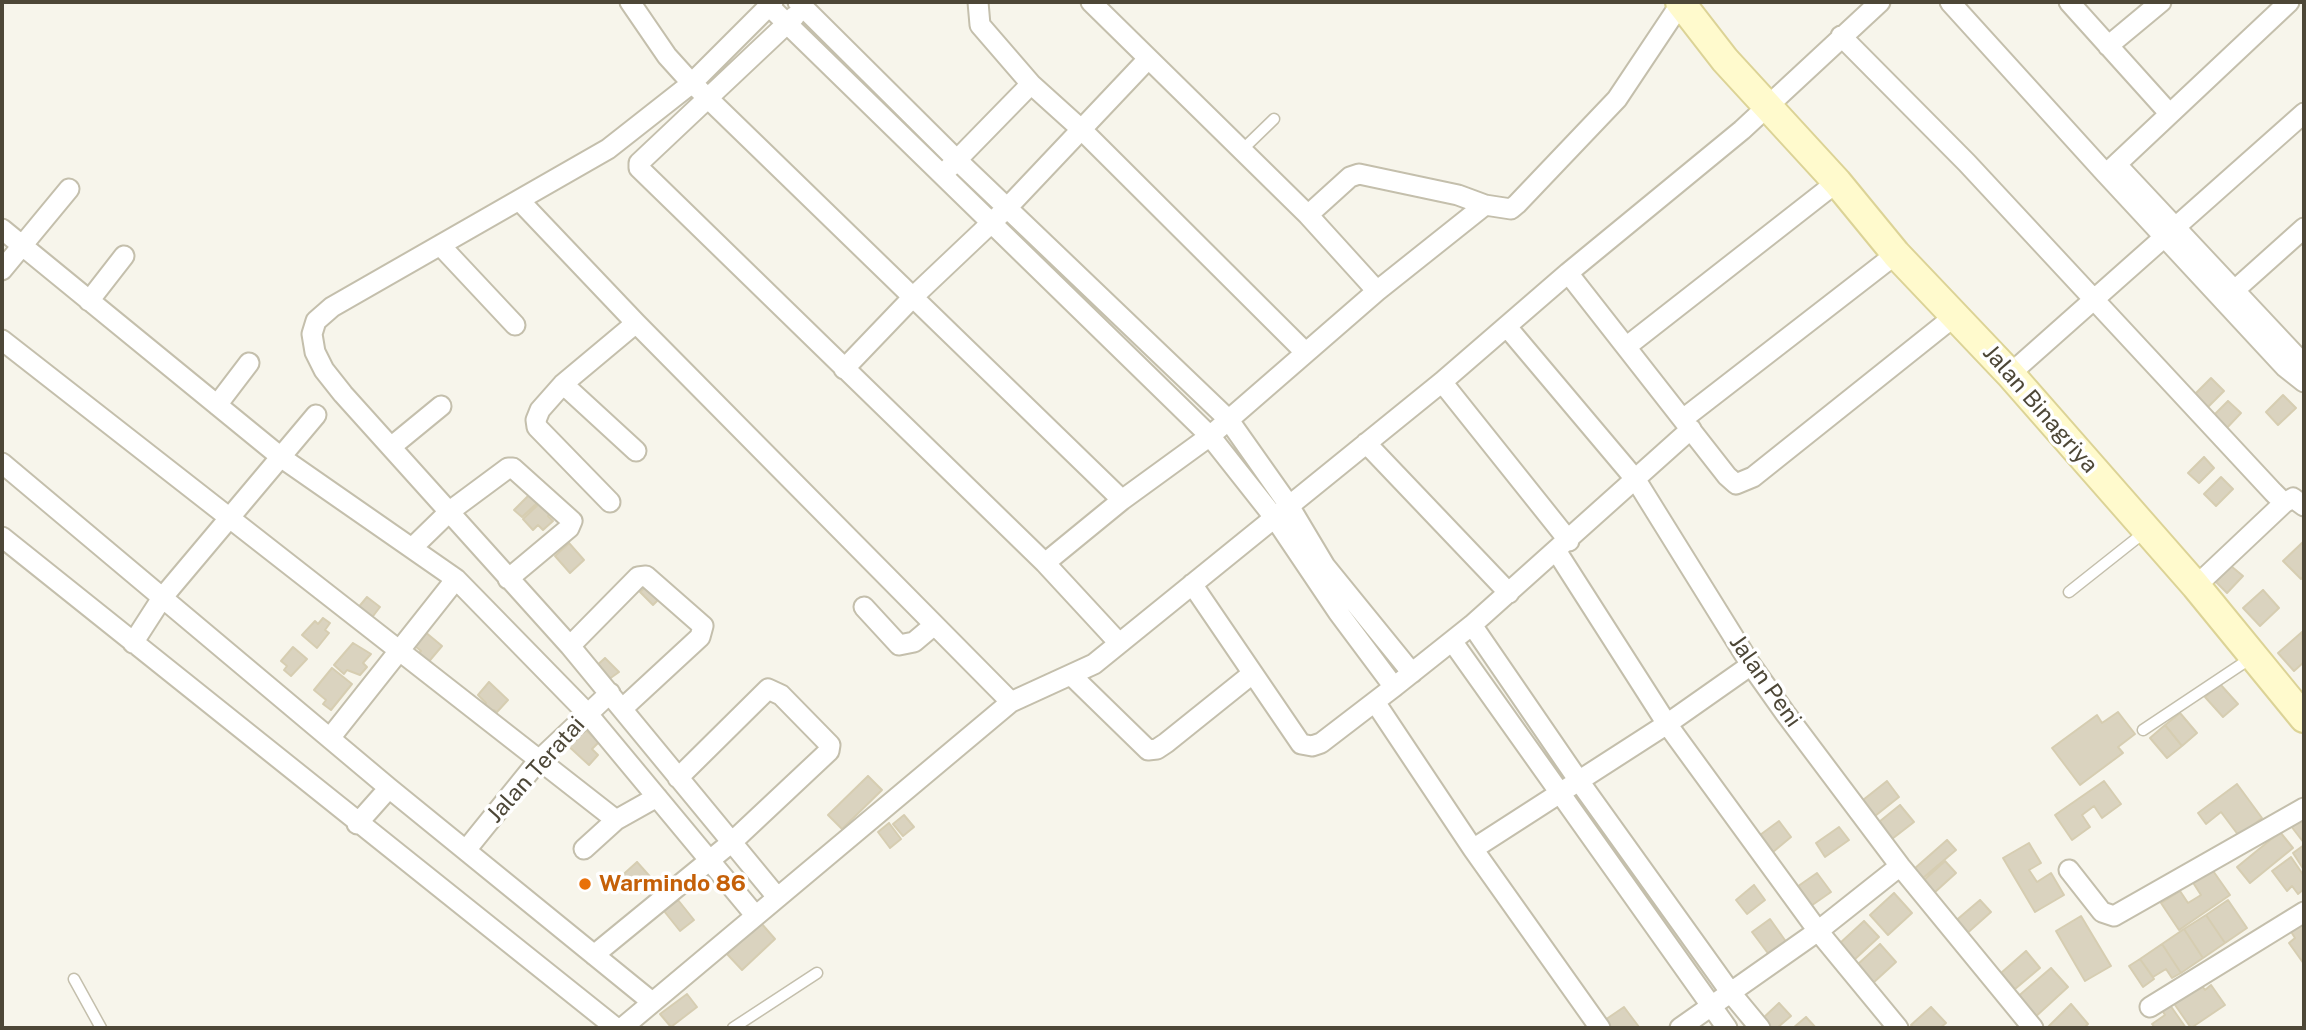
<!DOCTYPE html>
<style>
body{margin:0}
#map{position:relative;width:2306px;height:1030px;overflow:hidden;background:#f7f5eb;font-family:"Public Sans",sans-serif}
canvas{display:block}
.frame{position:absolute;inset:0;border:4px solid #4d4737;pointer-events:none}
</style>
<div id="map">
<canvas width="2306" height="1030"></canvas>
<div class="frame"></div>
</div>
<script>
const ctx = document.querySelector('canvas').getContext('2d');
ctx.lineJoin = 'round';
function fill(path, color) {
  ctx.fillStyle = color;
  ctx.fill(path, 'evenodd');
}
function poly(rows) {
  const path = new Path2D();
  for (const r of rows) {
    path.moveTo(r[0], r[1]);
    for (let i = 2; i < r.length; i += 2) path.lineTo(r[i], r[i + 1]);
  }
  return path;
}
function trace(path, color, width, dash) {
  ctx.strokeStyle = color;
  ctx.lineWidth = width;
  ctx.lineCap = dash ? 'butt' : 'round';
  ctx.setLineDash(dash || []);
  ctx.stroke(path);
}
function label(font, color, halo, rows, align = 'center') {
  ctx.font = font + ' "Public Sans",sans-serif';
  ctx.lineWidth = 7;
  ctx.setLineDash([]);
  ctx.textBaseline = 'middle';
  ctx.strokeStyle = halo;
  ctx.fillStyle = color;
  for (const [text, x, y, turn = 0] of rows) {
    ctx.save();
    ctx.translate(x, y);
    ctx.rotate((+turn || 0) * Math.PI / 180);
    ctx.textAlign = isNaN(turn) ? turn : align;
    if (halo) ctx.strokeText(text, 0, 0);
    ctx.fillText(text, 0, 0);
    ctx.restore();
  }
}
const building = poly([
 [2211,378,2224,391,2203,412,2190,399,2211,378],
 [2283,395,2296,408,2278,425,2266,412,2283,395],
 [2228,401,2241,413,2223,432,2210,419,2228,401],
 [2204,457,2214,468,2199,483,2188,473,2204,457],
 [2221,477,2233,489,2216,506,2204,494,2221,477],
 [529,495,537,503,522,517,514,510,529,495],
 [543,500,553,511,548,516,553,521,543,530,538,525,533,530,523,519,543,500],
 [2304,541,2304,576,2301,579,2283,561,2304,541],
 [569,543,584,560,570,573,555,556,569,543],
 [2231,566,2243,576,2227,593,2216,582,2231,566],
 [649,583,662,596,653,605,640,592,649,583],
 [2263,590,2279,608,2260,626,2243,608,2263,590],
 [367,597,380,607,370,620,357,609,367,597],
 [323,618,330,623,325,630,329,633,317,648,302,635,315,621,318,624,323,618],
 [424,631,442,646,426,665,415,657,421,651,410,642,424,631],
 [2302,632,2304,662,2294,671,2278,653,2302,632],
 [353,643,371,654,363,663,367,667,360,675,347,670,344,674,334,665,353,643],
 [293,647,307,659,291,676,284,670,287,666,281,661,293,647],
 [605,658,619,672,605,682,593,669,605,658],
 [332,668,352,684,331,710,323,704,326,700,314,690,332,668],
 [489,682,508,700,497,712,494,710,490,714,483,706,486,703,478,695,489,682],
 [2220,684,2238,704,2223,717,2205,697,2220,684],
 [2118,712,2135,734,2118,747,2123,753,2080,785,2052,748,2097,715,2102,723,2118,712],
 [2180,713,2197,733,2182,746,2165,725,2180,713],
 [580,725,599,742,592,749,598,755,589,765,564,742,580,725],
 [2165,725,2182,746,2167,758,2150,738,2165,725],
 [868,776,882,790,842,829,828,815,868,776],
 [1887,781,1899,797,1875,816,1863,800,1887,781],
 [2104,781,2121,804,2102,818,2094,806,2082,815,2090,827,2072,840,2055,815,2104,781],
 [2237,784,2262,818,2239,836,2221,812,2206,824,2198,813,2237,784],
 [1900,805,1914,822,1892,839,1879,822,1900,805],
 [904,815,914,827,903,836,893,824,904,815],
 [2304,816,2304,843,2291,826,2304,816],
 [1779,821,1791,837,1773,852,1760,835,1779,821],
 [889,823,901,839,890,848,878,832,889,823],
 [1839,827,1849,840,1825,857,1816,843,1839,827],
 [2280,832,2293,848,2250,883,2237,867,2280,832],
 [1947,840,1956,850,1923,878,1914,869,1947,840],
 [2029,843,2041,863,2029,870,2037,882,2051,873,2064,895,2035,912,2003,858,2029,843],
 [2304,845,2304,870,2293,853,2304,845],
 [2291,857,2304,876,2304,889,2298,894,2292,886,2287,891,2272,871,2291,857],
 [1945,861,1956,873,1934,893,1923,881,1945,861],
 [637,862,654,881,640,893,632,885,625,891,616,881,637,862],
 [2211,868,2230,895,2179,930,2161,903,2180,891,2188,903,2201,895,2192,881,2211,868],
 [1817,873,1831,892,1808,908,1794,889,1817,873],
 [1754,885,1765,900,1747,914,1736,900,1754,885],
 [1894,893,1912,913,1888,935,1870,915,1894,893],
 [678,900,694,920,680,931,664,911,678,900],
 [1980,900,1991,912,1964,936,1953,923,1980,900],
 [2228,900,2247,928,2225,943,2206,915,2228,900],
 [2206,915,2225,943,2203,958,2184,929,2206,915],
 [2081,916,2111,966,2085,981,2056,931,2081,916],
 [1770,919,1787,943,1770,956,1752,932,1770,919],
 [1864,921,1879,937,1854,960,1839,944,1864,921],
 [761,923,775,939,742,970,727,954,761,923],
 [2301,923,2304,928,2304,964,2289,943,2295,938,2290,930,2301,923],
 [2184,929,2203,958,2181,973,2162,944,2184,929],
 [1880,944,1896,962,1873,983,1857,965,1880,944],
 [2162,944,2181,973,2172,978,2166,969,2153,977,2140,959,2162,944],
 [2026,951,2040,968,2015,989,2001,973,2026,951],
 [2140,959,2154,979,2143,987,2129,966,2140,959],
 [2051,968,2068,987,2033,1019,2015,999,2051,968],
 [2200,983,2205,990,2211,985,2225,1005,2191,1028,2173,1002,2200,983],
 [687,994,697,1007,671,1027,660,1014,687,994],
 [1779,1003,1791,1016,1777,1028,1767,1028,1760,1021,1779,1003],
 [2071,1004,2088,1024,2084,1028,2047,1028,2071,1004],
 [2170,1005,2186,1028,2155,1028,2152,1024,2165,1015,2162,1010,2170,1005],
 [1624,1007,1639,1027,1607,1028,1602,1022,1624,1007],
 [1931,1007,1946,1023,1940,1028,1914,1028,1911,1025,1931,1007],
 [1806,1017,1816,1028,1793,1028,1806,1017]
]);
const lane = poly([
 [1242,150,1274,119],
 [2069,592,2146,531],
 [2143,730,2251,658],
 [74,979,101,1028],
 [733,1028,817,973]
]);
const street = poly([
 [630,2,667,56,686,77,1122,500],
 [773,2,692,83,608,149,332,307,316,321,312,334,315,352,324,370,343,394,570,646,777,897],
 [798,2,957,160,1228,419,1288,504,1325,566,1412,673],
 [978,2,980,25,1031,84,1082,130,1305,352],
 [1091,2,1308,215,1377,291],
 [1950,2,2106,174,2289,2],
 [2069,2,2169,113],
 [769,6,1210,436,1274,517,1338,612,1394,687],
 [795,16,639,163,639,168,1045,563,1119,643],
 [1841,36,1967,163,2273,492,2284,503,2293,498,2304,506],
 [2108,46,2161,2],
 [2117,165,2296,356,2304,372],
 [949,168,1031,84],
 [2106,174,2285,367,2304,382],
 [519,200,636,323,1011,702],
 [1308,215,1350,177,1359,174,1458,195,1485,205],
 [2,229,282,458,456,579,330,738],
 [440,245,515,325],
 [2,270,69,189],
 [1568,273,1727,476,1736,484,1753,477,1956,315],
 [2227,297,2304,228],
 [89,301,124,256],
 [1507,327,1636,480,1751,665,1785,713,1900,866,2033,1028],
 [2,340,616,820],
 [1626,347,1837,182],
 [844,369,914,296,1007,208,1148,59],
 [2010,374,2304,113],
 [1442,382,1569,541],
 [563,384,636,451],
 [217,405,249,363],
 [1683,419,1896,254],
 [1366,443,1509,593],
 [391,447,441,406],
 [2,463,389,788,652,1002],
 [610,502,537,427,536,420,540,410,563,384,636,323],
 [2,537,616,1028],
 [412,548,450,511,508,468,513,468,572,521,569,528,508,579],
 [1557,552,1667,724,1818,931,1898,1028],
 [1045,563,1122,500,1210,436,1377,291,1485,205,1511,209,1517,204,1617,99,1681,3],
 [456,579,587,713,755,915],
 [1192,584,1301,744,1312,746,1321,743,1394,687,1472,625,1691,429],
 [2196,586,2284,503],
 [864,607,899,645,914,642,933,626],
 [1472,625,1579,781,1731,993,1760,1028],
 [1452,641,1727,1028],
 [133,643,162,598,316,415],
 [570,646,638,577,646,576,703,626,700,637,622,709],
 [1071,675,1148,750,1157,749,1166,743,1252,674],
 [1375,702,1473,849,1600,1028],
 [357,824,389,788],
 [584,849,616,820,657,797],
 [1473,849,1667,724,1751,665],
 [466,850,538,761,610,693],
 [2069,870,2102,912,2114,916,2304,808],
 [594,955,732,842,829,751,830,745,781,695,768,689,678,778],
 [2150,1007,2304,912],
 [622,1028,1011,702,1094,664,1442,382,1568,273,1742,130,1880,2],
 [1680,1028,1818,931,1900,866]
]);
const secondary = poly([
 [1680,2,1725,60,1837,182,1896,254,2010,374,2196,586,2304,718]
]);
const markers = [
 [585,884,7,"#e8710a"]
];
const streetNames = [
 ["Jalan Binagriya",2040,409,49],
 ["Jalan Peni",1765,681,55],
 ["Jalan Teratai",536,770,-48]
];
const foodNames = [
 ["Warmindo 86",599,884]
];
fill(building, '#dad3bf');
trace(building, '#d6cdb1', 2);
trace(lane, '#c4bfac', 13);
trace(street, '#c4bfac', 23);
trace(secondary, '#dcd396', 32);
trace(lane, '#fff', 10);
trace(street, '#fff', 19);
trace(secondary, '#fffacd', 28);
for (const [x, y, r, color] of markers) {
  const dot = new Path2D();
  dot.arc(x, y, r, 0, 2 * Math.PI);
  ctx.fillStyle = color;
  ctx.fill(dot);
  trace(dot, '#fff', 2.5);
}
label('23px', '#4d4737', '#fff', streetNames);
label('bold 23px', '#c56008', '#fff', foodNames, 'left');
</script>
